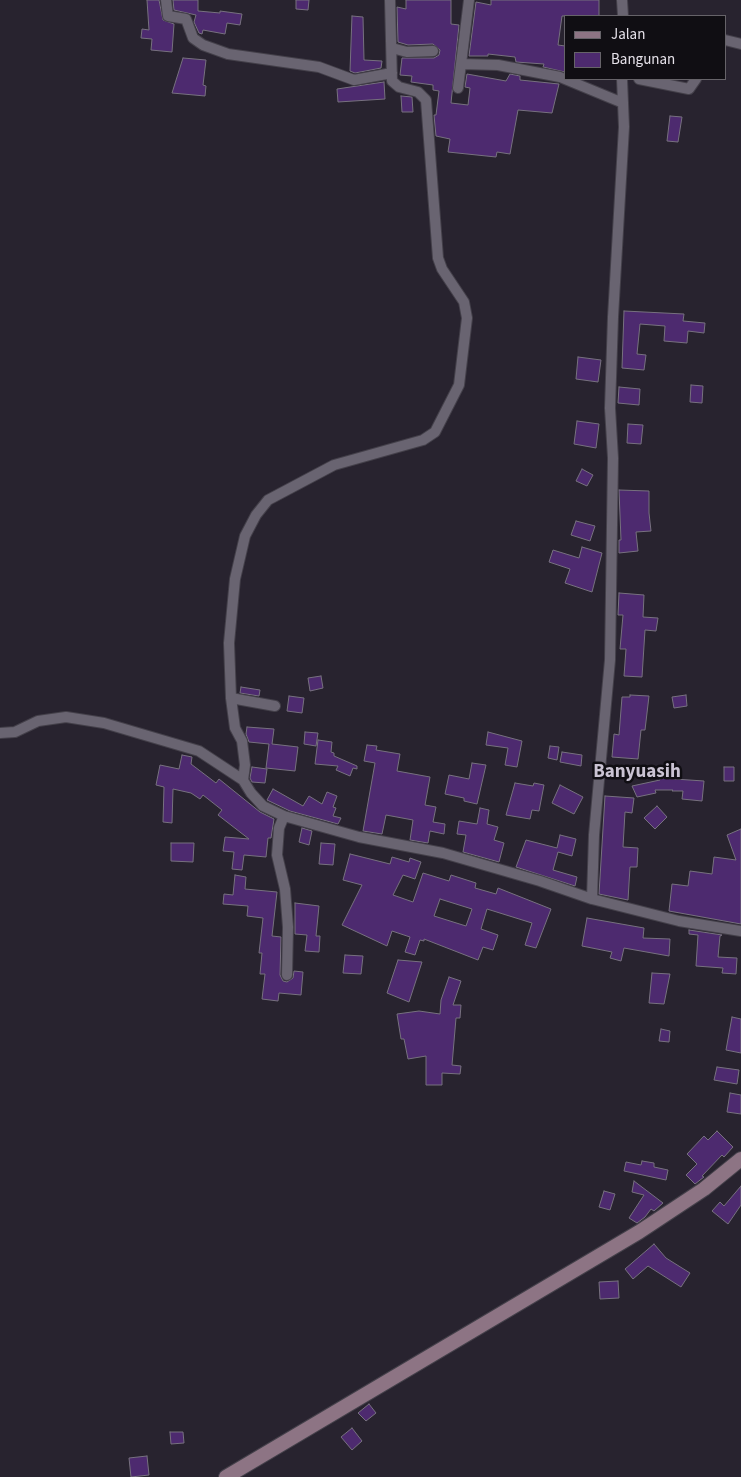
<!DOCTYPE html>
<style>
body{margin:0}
#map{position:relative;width:741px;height:1477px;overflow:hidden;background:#28232f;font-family:"Source Sans 3",sans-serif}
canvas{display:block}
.legend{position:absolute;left:564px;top:15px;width:162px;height:65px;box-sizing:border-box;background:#100e13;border:1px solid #666369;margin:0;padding:6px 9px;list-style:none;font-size:15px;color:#e6e2ea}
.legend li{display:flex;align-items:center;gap:10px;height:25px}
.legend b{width:25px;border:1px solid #666369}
</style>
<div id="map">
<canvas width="741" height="1477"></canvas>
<ul class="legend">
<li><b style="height:6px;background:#8d7484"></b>Jalan</li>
<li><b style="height:14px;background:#4d2a6f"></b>Bangunan</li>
</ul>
</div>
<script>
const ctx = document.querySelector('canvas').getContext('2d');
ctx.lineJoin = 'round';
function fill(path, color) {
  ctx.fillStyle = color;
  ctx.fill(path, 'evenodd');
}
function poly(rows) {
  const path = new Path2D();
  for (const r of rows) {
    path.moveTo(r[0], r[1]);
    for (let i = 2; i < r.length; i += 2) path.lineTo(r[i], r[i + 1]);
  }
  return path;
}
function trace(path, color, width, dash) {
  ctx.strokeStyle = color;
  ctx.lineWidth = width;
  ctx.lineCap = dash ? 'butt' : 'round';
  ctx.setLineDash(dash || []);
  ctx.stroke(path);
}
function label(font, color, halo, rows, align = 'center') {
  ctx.font = font + ' "Source Sans 3",sans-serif';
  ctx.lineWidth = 5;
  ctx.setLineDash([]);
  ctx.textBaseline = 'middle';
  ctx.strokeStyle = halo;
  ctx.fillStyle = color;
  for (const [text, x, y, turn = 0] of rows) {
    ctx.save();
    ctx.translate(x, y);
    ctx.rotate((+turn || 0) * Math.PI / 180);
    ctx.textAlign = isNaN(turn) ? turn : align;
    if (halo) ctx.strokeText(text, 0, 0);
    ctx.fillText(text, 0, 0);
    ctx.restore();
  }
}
const building = poly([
 [147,0,159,0,163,20,174,24,172,52,151,50,152,39,141,38,142,29,149,30,147,0],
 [173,0,198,0,198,11,220,13,220,11,242,14,240,25,227,23,225,34,203,30,202,34,199,33,194,22,196,15,174,10,173,0],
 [296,0,309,0,308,10,296,9,296,0],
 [406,0,451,0,451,24,459,25,451,103,468,105,470,88,465,87,467,74,506,81,510,74,520,76,520,80,559,84,552,113,518,110,510,154,497,152,496,157,448,152,450,139,436,136,434,115,436,115,439,91,433,90,433,85,411,82,412,76,400,75,402,58,434,58,439,55,440,50,433,44,408,45,398,42,397,7,406,9,406,0],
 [491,0,599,0,599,16,562,16,558,45,565,46,565,72,543,67,544,64,516,62,515,57,488,54,488,56,469,56,476,2,491,5,491,0],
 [352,16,363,17,364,60,382,61,381,68,355,73,350,71,352,16],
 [183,58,206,60,203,85,206,86,205,96,172,93,183,58],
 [384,82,385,99,338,102,337,89,384,82],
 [401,96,412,97,413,112,402,112,401,96],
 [670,116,682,117,678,142,667,141,670,116],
 [624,311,684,314,683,321,705,323,704,333,688,331,687,343,664,341,665,326,640,324,637,354,646,355,644,370,622,368,624,311],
 [578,357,601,360,598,382,576,379,578,357],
 [691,385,703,386,702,403,690,402,691,385],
 [619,387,640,389,639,405,618,403,619,387],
 [577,421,599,424,596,448,574,444,577,421],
 [628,424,643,425,641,444,627,443,628,424],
 [582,469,593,475,587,486,576,481,582,469],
 [619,490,649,491,649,513,651,531,636,532,638,551,619,553,619,540,621,540,619,490],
 [576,521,595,526,590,541,571,535,576,521],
 [582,547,602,553,592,592,565,583,570,569,549,562,553,550,579,558,582,547],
 [619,593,644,595,643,617,658,618,656,631,645,630,642,677,624,676,626,649,620,649,623,615,618,615,619,593],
 [321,676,323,688,310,691,308,678,321,676],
 [241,687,260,690,259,696,240,693,241,687],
 [630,695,649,696,645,730,641,730,638,759,612,757,614,734,619,735,622,697,630,697,630,695],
 [686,695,687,706,674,708,672,697,686,695],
 [289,696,304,698,302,713,287,711,289,696],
 [247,727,274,729,272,744,298,747,295,771,266,768,269,744,249,742,246,734,247,727],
 [305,732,318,733,316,746,304,744,305,732],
 [488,732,522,741,517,767,505,765,508,748,486,745,488,732],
 [318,740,332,742,331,752,334,753,334,756,357,766,357,769,353,768,350,776,336,770,338,766,315,764,318,740],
 [367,745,377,746,376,750,400,754,397,771,430,777,425,805,436,807,433,822,445,824,444,834,430,831,428,843,410,840,413,820,386,815,382,834,363,831,375,763,364,761,367,745],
 [550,746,559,747,557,760,548,758,550,746],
 [562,752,582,755,581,766,560,762,562,752],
 [182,755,192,757,191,764,216,783,219,779,260,812,274,819,271,838,268,838,266,857,244,855,242,870,232,869,234,852,223,851,225,837,249,839,218,815,222,810,203,795,200,799,191,793,173,789,172,823,163,822,164,787,156,785,160,765,179,769,182,755],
 [472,763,486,765,477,804,464,801,464,798,445,794,449,775,469,779,472,763],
 [252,767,267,769,265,783,252,782,250,778,252,767],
 [724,767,734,767,734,781,724,781,724,767],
 [660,778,704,781,702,801,682,799,683,791,672,791,673,790,655,790,656,793,637,797,632,786,660,780,660,778],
 [515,783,533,786,534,783,544,785,539,811,532,810,530,819,506,815,515,783],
 [560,785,583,797,574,814,552,803,560,785],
 [273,789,303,806,309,796,322,804,327,792,337,796,333,807,336,808,333,816,341,818,338,824,290,811,267,800,273,789],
 [605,796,634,798,632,813,625,812,623,847,638,848,637,867,630,867,628,900,599,894,605,796],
 [657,806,667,817,655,829,644,818,657,806],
 [480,808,489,810,487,824,498,827,494,840,504,843,499,862,463,852,466,835,457,834,459,821,477,824,480,808],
 [302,828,312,831,309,845,299,842,302,828],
 [741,829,741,924,669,911,672,884,688,886,690,871,712,874,714,857,736,860,727,835,741,829],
 [560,835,576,839,572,856,558,852,553,870,577,877,575,886,516,867,526,840,557,848,560,835],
 [171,843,194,843,193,862,171,861,171,843],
 [321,843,335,844,333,865,319,864,321,843],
 [350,854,390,864,392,857,409,862,410,858,421,862,415,879,403,875,393,895,413,902,423,873,449,881,451,875,476,883,475,888,496,894,498,888,551,909,536,948,525,945,532,923,487,909,481,929,498,935,493,950,483,947,478,960,424,939,424,941,420,940,415,955,405,952,410,937,392,931,387,946,342,925,362,885,343,880,350,854],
 [440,899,472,909,466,926,434,916,440,899],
 [235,875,246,877,245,889,277,892,272,936,281,937,280,975,283,981,287,982,293,978,294,971,303,972,301,995,279,993,278,1001,262,999,265,974,260,974,262,953,259,953,263,918,247,916,248,906,223,904,224,894,233,895,235,875],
 [295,903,319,906,316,936,320,936,319,952,305,951,307,935,295,934,295,903],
 [587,918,644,928,643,938,670,939,669,956,624,948,621,961,610,958,612,952,582,946,587,918],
 [689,930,722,935,720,936,718,957,737,958,736,974,722,973,723,968,696,966,698,935,689,934,689,930],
 [345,955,363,956,361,974,343,973,345,955],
 [398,960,422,962,409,1002,387,993,398,960],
 [652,973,670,974,664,1004,649,1003,652,973],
 [449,977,461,981,453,1005,461,1005,460,1018,456,1018,452,1065,461,1066,460,1074,442,1073,442,1085,426,1085,426,1056,408,1059,404,1039,401,1039,397,1014,419,1011,440,1014,441,1000,449,977],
 [732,1017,741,1019,741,1053,726,1050,732,1017],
 [661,1029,670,1031,669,1042,659,1041,661,1029],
 [717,1067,739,1070,737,1084,714,1080,717,1067],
 [730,1093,741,1095,741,1114,727,1112,730,1093],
 [717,1131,733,1147,724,1157,722,1155,702,1176,704,1177,695,1184,686,1175,697,1164,687,1154,704,1136,708,1140,717,1131],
 [642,1161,654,1163,654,1167,668,1170,666,1180,624,1171,626,1162,641,1165,642,1161],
 [634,1181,663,1203,654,1211,651,1209,645,1217,637,1223,629,1218,644,1195,632,1192,634,1181],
 [741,1186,741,1205,728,1224,712,1211,720,1202,724,1206,741,1186],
 [604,1191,615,1194,610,1210,599,1207,604,1191],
 [654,1244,666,1258,690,1273,681,1287,648,1266,633,1279,625,1269,654,1244],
 [618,1281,619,1298,600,1299,599,1282,618,1281],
 [369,1404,376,1413,366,1421,358,1413,369,1404],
 [352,1428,362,1441,352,1450,341,1437,352,1428],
 [170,1432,183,1432,184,1443,171,1444,170,1432],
 [147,1456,149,1475,131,1477,129,1458,147,1456]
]);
const street = poly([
 [166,0,168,16,186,19,193,38,203,45,228,54,319,67,354,80,392,73],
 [622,0,623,16],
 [725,40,741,44],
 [392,48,407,52,433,51],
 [461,64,498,65,560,77,623,103],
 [639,79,689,89,696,79],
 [458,88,469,0],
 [231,698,229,643,235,579,245,536,256,515,268,500,334,465,423,440,435,432,459,385,467,318,464,302,442,269,438,258,426,100,418,92,399,87,392,81,390,0],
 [0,733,15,732,38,721,66,717,104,723,199,751,243,780,251,793,263,806,284,816,359,837,443,853,540,881,592,899,679,921,741,931],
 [243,780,245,765,242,741,235,728,231,698,275,706],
 [284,816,279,828,277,855,285,889,288,927,287,975],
 [592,899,594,835,610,660,613,458,610,408,613,317,624,127,622,79]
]);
const secondary = poly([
 [226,1477,639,1232,704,1189,741,1159]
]);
const quarterNames = [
 ["Banyuasih",637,773]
];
fill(building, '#4d2a6f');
trace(building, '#77717f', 1);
trace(street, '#44404a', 12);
trace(secondary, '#44404a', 16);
trace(street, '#696471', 10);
trace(secondary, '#8d7484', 14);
label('bold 19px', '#cac3d3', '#100e13', quarterNames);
</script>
